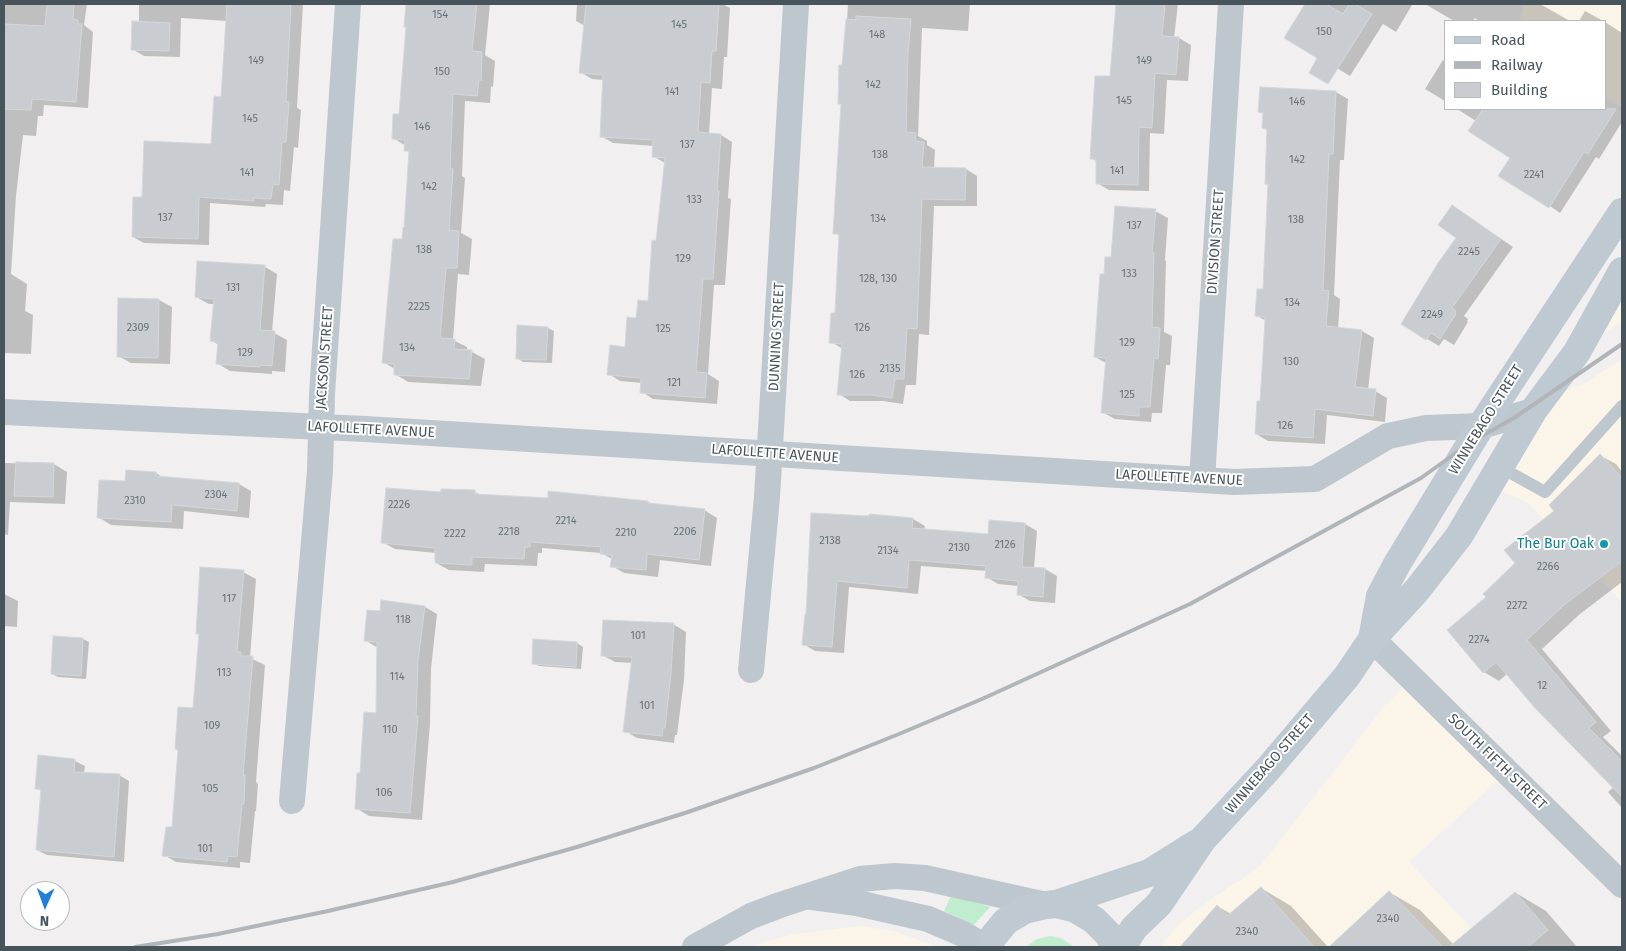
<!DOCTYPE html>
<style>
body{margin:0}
#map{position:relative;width:1626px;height:951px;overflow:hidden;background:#f1efef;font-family:"Fira Sans",sans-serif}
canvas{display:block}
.frame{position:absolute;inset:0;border:5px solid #48545c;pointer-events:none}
.legend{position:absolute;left:1444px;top:20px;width:162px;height:90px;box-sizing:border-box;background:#fff;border:1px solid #b6bbbe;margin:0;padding:6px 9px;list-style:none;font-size:15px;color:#48545c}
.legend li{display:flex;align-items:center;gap:10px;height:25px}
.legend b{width:25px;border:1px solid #b6bbbe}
.north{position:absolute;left:20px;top:881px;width:50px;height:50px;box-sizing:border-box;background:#fff;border:1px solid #b6bbbe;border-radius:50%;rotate:182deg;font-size:14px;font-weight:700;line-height:20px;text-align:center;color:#48545c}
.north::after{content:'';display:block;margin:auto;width:18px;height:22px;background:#217fd9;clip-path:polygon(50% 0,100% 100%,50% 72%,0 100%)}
</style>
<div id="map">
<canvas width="1626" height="951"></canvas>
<div class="frame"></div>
<ul class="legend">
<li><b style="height:6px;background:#bec9d2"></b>Road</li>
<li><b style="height:6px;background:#b1b5b9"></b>Railway</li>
<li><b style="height:14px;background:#c9cdd1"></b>Building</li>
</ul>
<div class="north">N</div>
</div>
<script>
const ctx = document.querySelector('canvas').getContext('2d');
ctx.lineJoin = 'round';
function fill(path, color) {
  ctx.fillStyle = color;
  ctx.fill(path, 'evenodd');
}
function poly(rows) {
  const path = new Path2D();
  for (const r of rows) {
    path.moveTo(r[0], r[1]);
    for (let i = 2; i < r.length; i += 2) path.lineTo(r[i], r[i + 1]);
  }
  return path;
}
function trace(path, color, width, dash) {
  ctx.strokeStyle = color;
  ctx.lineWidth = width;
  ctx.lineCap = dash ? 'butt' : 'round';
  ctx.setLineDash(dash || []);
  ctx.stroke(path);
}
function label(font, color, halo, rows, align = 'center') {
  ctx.font = font + ' "Fira Sans",sans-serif';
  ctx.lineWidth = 4;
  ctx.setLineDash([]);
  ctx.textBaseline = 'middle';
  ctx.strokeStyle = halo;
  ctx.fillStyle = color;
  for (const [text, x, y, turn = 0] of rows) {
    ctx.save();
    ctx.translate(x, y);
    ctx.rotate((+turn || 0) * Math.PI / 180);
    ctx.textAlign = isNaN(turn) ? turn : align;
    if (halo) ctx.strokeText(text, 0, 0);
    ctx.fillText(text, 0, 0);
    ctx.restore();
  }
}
const commercial = poly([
 [1524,4,1622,4,1622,107,1605,96,1605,21,1520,21],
 [1622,271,1622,321,1577,352],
 [1622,359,1622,602,1527,502,1488,486,1540,400,1586,383],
 [1409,676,1507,772,1409,862,1489,947,1160,947,1180,923,1202,906,1261,865,1385,705,1400,691],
 [860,926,894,931,937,947,753,947,767,941,795,934]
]);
const green = poly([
 [951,896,971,901,990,907,974,925,944,911],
 [1050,936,1061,938,1074,947,1026,947,1037,939]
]);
const shadow = poly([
 [4,4,87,4,84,25,93,32,88,108,44,105,43,116,38,116,36,136,23,135,16,196,11,274,27,284,25,311,33,315,31,354,4,353],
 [139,4,303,4,297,108,301,110,298,148,294,147,290,191,284,190,283,205,266,204,265,207,210,203,209,245,144,243,133,237,143,199,212,145,223,98,227,21,181,18,180,57,144,56,132,49,139,23],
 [407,4,490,4,485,55,495,61,493,87,491,86,490,103,465,101,462,176,465,178,461,233,472,239,469,275,458,274,453,340,467,347,467,351,472,352,485,359,481,386,408,382,395,374,395,369,383,362,405,229,410,153,406,150,406,146,393,138,400,115,408,27,405,26],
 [577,4,722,4,730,8,727,57,724,57,722,89,712,88,709,134,721,135,732,142,728,198,731,199,725,285,714,285,708,374,719,381,717,404,653,399,642,392,642,383,620,381,609,374,626,348,637,319,650,302,665,163,653,156,654,146,613,143,601,136,604,80,592,79,580,72,585,26,576,21],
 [848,4,970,4,968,31,922,28,918,136,927,141,927,145,935,150,934,168,966,169,977,176,977,206,934,206,929,335,919,334,916,385,906,385,903,404,883,401,850,401,839,394,843,349,831,342,836,314,840,236,835,233],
 [1115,4,1178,4,1174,38,1179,38,1191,45,1188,81,1167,80,1164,134,1150,133,1149,191,1109,190,1097,183,1098,162,1091,158,1111,78,1117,5],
 [1306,4,1409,4,1412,5,1396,32,1383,24,1350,76,1286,37],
 [1425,4,1540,4,1570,21,1479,21,1475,18,1473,21,1454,21],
 [1585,11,1596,17,1603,21,1579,21],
 [1605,22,1622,33,1622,122,1599,159,1596,157,1560,213,1550,206,1512,158,1476,121,1457,109,1605,109],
 [1443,60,1445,61,1445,101,1425,89],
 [1336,92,1348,99,1344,160,1340,160,1334,295,1340,299,1338,329,1362,331,1374,338,1368,390,1375,391,1387,398,1385,422,1327,415,1325,444,1268,441,1256,434,1261,402,1266,321,1256,315,1265,291,1269,185,1266,183,1268,131,1263,128,1264,114,1260,111],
 [1453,206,1513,247,1464,316,1468,319,1467,321,1468,322,1454,345,1444,339,1439,346,1402,324,1458,238],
 [1155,211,1168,218,1165,260,1166,261,1164,332,1172,336,1170,365,1166,365,1162,413,1152,413,1151,422,1115,419,1102,412,1106,363,1095,357,1106,275,1112,258],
 [265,267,277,274,272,332,287,340,285,372,272,371,272,374,230,371,217,363,219,345,212,341,215,304,209,304,196,297],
 [120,299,159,300,172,307,170,364,131,363,118,356],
 [548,328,554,331,552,363,523,362,517,358],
 [1601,456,1616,464,1622,472,1622,582,1580,614,1542,649,1611,731,1603,737,1622,756,1622,808,1608,792,1614,787,1508,673,1499,681,1484,672,1488,597,1516,564],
 [4,463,54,464,67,472,65,504,10,502,8,535,4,534],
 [156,473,164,478,239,484,251,491,249,518,184,511,183,529,111,525,98,517,127,483],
 [475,492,482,496,648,502,652,504,704,510,717,518,711,566,660,560,658,577,624,573,612,566,612,559,601,553,542,548,542,553,538,553,537,566,485,564,484,572,449,570,436,563,436,553,395,549,382,542,442,494],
 [812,514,913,519,925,526,924,530,989,536,1025,524,1037,531,1034,569,1045,569,1057,576,1055,603,1030,601,1018,594,1019,586,998,584,986,577,987,571,921,566,918,594,849,587,844,653,815,651,803,644,808,615],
 [243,572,256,579,250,658,265,665,256,782,258,784,256,811,255,811,250,863,240,862,240,868,176,862,164,855,174,829,194,709,200,635,197,633],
 [4,594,18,601,17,627,4,626],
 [425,607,437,614,431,669,430,724,422,820,369,816,356,808,361,775,377,714,378,648,365,640,381,612],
 [673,624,686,632,684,680,677,735,675,735,674,743,637,738,625,731,633,663,615,662,602,655],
 [55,637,83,639,89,642,86,679,58,677,52,674],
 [577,643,583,647,581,669,539,666,533,663],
 [39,757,75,761,85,766,84,773,119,775,129,781,124,862,47,855,37,850,42,791,36,788],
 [1261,888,1291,906,1328,947,1181,947,1217,906,1231,914],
 [1389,892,1420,910,1454,945,1516,893,1546,911,1577,947,1331,947]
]);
const building = poly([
 [47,4,74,4,73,19,78,20,78,24,82,24,76,102,32,99,31,110,4,109,4,24,45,26,47,4],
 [227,4,291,4,286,102,289,102,286,142,282,142,279,185,273,184,271,199,254,198,254,201,199,197,198,239,132,237,133,197,142,197,144,141,211,144,214,96,221,97,227,4],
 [406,4,477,4,472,51,482,52,481,81,479,80,477,96,453,94,450,169,453,169,449,230,459,231,457,268,446,268,440,338,455,339,454,349,472,350,469,379,394,375,394,364,382,363,393,239,402,239,403,227,404,228,409,151,404,151,405,140,392,139,393,114,399,114,406,27,404,27,406,4],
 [586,4,719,4,716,51,712,51,710,83,701,82,698,132,721,134,717,191,719,191,713,279,703,279,696,372,707,373,705,398,640,393,641,378,607,375,610,345,625,347,627,317,636,318,638,300,648,301,652,240,656,241,665,158,652,157,653,140,600,137,603,75,579,73,586,4],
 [1116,4,1165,4,1162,36,1179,37,1176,75,1155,73,1152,128,1139,127,1138,185,1096,184,1096,159,1090,159,1095,76,1110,76,1116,4],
 [1305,4,1326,4,1343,14,1349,4,1355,4,1372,14,1328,84,1309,73,1317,58,1284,38,1305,4],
 [856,16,911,19,908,54,906,132,916,133,915,141,924,142,922,167,966,168,965,200,922,199,917,329,907,328,904,379,895,379,892,398,870,395,837,395,842,344,829,343,831,313,835,313,839,234,833,234,841,104,838,104,839,65,842,65,846,19,856,20,856,16],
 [132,21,170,23,169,51,131,50,132,21],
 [1260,87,1336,91,1333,154,1329,154,1323,290,1329,291,1326,326,1362,330,1355,387,1376,389,1373,416,1315,409,1313,438,1255,434,1257,401,1260,401,1265,321,1264,317,1255,316,1257,289,1263,289,1268,184,1265,184,1267,129,1262,128,1263,113,1258,112,1260,87],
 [1483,109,1616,109,1588,154,1584,152,1549,208,1498,176,1510,158,1468,131,1483,109],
 [1452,205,1501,239,1452,308,1456,311,1455,313,1456,314,1440,339,1431,333,1426,340,1401,324,1438,263,1456,238,1438,225,1452,205],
 [1115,206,1156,209,1152,253,1154,253,1152,327,1160,328,1158,359,1154,358,1150,407,1139,407,1139,416,1101,413,1106,358,1094,357,1100,274,1104,274,1105,257,1111,257,1115,206],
 [197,261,265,265,260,330,275,331,272,366,260,365,260,367,216,364,218,342,210,341,214,299,195,297,197,261],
 [118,298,159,299,158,358,117,357,118,298],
 [517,325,548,327,546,360,516,359,517,325],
 [1600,454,1622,478,1622,561,1564,605,1527,640,1596,722,1589,728,1622,761,1622,797,1535,708,1496,662,1483,673,1447,630,1486,597,1483,594,1515,563,1504,550,1554,511,1549,505,1600,454],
 [16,462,54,463,53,497,14,496,16,462],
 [126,470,156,472,156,476,239,483,237,511,172,505,171,522,97,518,99,480,125,481,126,470],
 [386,488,441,492,441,489,475,490,475,494,548,498,548,491,648,501,648,503,705,509,699,560,647,554,646,570,610,567,612,555,600,554,601,547,530,542,530,547,525,547,524,559,472,557,472,565,435,563,435,548,381,543,386,488],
 [811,513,869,516,869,514,913,518,912,528,988,534,989,520,1025,523,1022,567,1045,568,1043,597,1017,595,1018,581,985,578,986,566,909,560,907,588,837,581,832,647,802,645,805,614,806,614,811,513],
 [200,567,244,570,237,652,241,652,241,656,253,656,243,775,245,775,244,804,242,804,237,857,228,856,227,862,162,856,166,827,172,827,178,750,175,749,178,707,193,708,199,634,196,634,200,567],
 [381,600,425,606,418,661,416,716,418,716,410,813,355,809,357,773,360,773,364,712,376,713,377,642,364,641,367,610,380,611,381,600],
 [603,620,674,623,671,673,665,728,663,728,662,736,623,732,632,657,601,656,603,620],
 [53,636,83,638,81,676,51,674,53,636],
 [533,639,577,642,576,667,532,664,533,639],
 [38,755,75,759,74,772,120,774,114,857,36,850,41,789,35,789,38,755],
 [1261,887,1314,947,1180,947,1217,905,1227,916,1261,887],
 [1389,891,1443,947,1329,947,1389,891],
 [1515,892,1548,930,1528,947,1449,947,1515,892]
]);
const lane = poly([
 [1500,467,1545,492,1622,406]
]);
const street = poly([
 [4,412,365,429,1234,482,1315,479,1388,436,1426,428,1481,426,1533,411],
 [1202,480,1231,4],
 [1372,639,1622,885],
 [751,670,767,497,796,4],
 [292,801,320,471,322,394,348,4],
 [812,897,857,903,928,919,963,934,973,940,978,947],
 [695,947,751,916,780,905,860,879,895,876,925,878,1046,905]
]);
const secondary = poly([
 [1372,639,1380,596,1397,564,1481,426,1622,212],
 [1056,904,1149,873,1197,843],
 [989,947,992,938,1006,921,1025,910,1046,905,1056,904,1076,909,1094,920,1109,935,1114,947],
 [1122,947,1134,928,1159,904,1203,839,1268,769,1347,676,1372,639,1417,590,1459,536,1533,411,1577,352,1622,271]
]);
const rail = poly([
 [135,947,218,934,328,911,453,882,577,847,688,812,814,768,899,734,982,699,1190,604,1421,478,1471,442,1514,418,1622,344]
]);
const markers = [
 [1604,544,5,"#0f9aa8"]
];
const numberNames = [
 ["154",440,15],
 ["145",679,25],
 ["150",1324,32],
 ["148",877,35],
 ["149",256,61],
 ["149",1144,61],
 ["150",442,72],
 ["142",873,85],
 ["141",672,92],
 ["145",1124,101],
 ["146",1297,102],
 ["145",250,119],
 ["146",422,127],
 ["137",687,145],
 ["138",880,155],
 ["142",1297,160],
 ["141",1117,171],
 ["141",247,173],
 ["2241",1534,175],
 ["142",429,187],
 ["133",694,200],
 ["137",165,218],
 ["134",878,219],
 ["138",1296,220],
 ["137",1134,226],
 ["138",424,250],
 ["2245",1469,252],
 ["129",683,259],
 ["133",1129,274],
 ["128, 130",878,279],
 ["131",233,288],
 ["134",1292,303],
 ["2225",419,307],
 ["2249",1432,315],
 ["2309",138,328],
 ["126",862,328],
 ["125",663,329],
 ["129",1127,343],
 ["134",407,348],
 ["129",245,353],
 ["130",1291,362],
 ["2135",890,369],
 ["126",857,375],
 ["121",674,383],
 ["125",1127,395],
 ["126",1285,426],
 ["2304",216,495],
 ["2310",135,501],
 ["2226",399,505],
 ["2214",566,521],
 ["2218",509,532],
 ["2206",685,532],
 ["2210",626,533],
 ["2222",455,534],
 ["2138",830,541],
 ["2126",1005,545],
 ["2130",959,548],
 ["2134",888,551],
 ["2266",1548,567],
 ["117",229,599],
 ["2272",1517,606],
 ["118",403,620],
 ["101",638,636],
 ["2274",1479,640],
 ["113",224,673],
 ["114",397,677],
 ["12",1542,686],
 ["101",647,706],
 ["109",212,726],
 ["110",390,730],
 ["105",210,789],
 ["106",384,793],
 ["101",205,849],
 ["2340",1388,919],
 ["2340",1247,932]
];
const streetNames = [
 ["DIVISION STREET",1216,242,-86],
 ["DUNNING STREET",777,337,-87],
 ["JACKSON STREET",325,358,-86],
 ["WINNEBAGO STREET",1486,420,-58],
 ["LAFOLLETTE AVENUE",371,430,3],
 ["LAFOLLETTE AVENUE",775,454,4],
 ["LAFOLLETTE AVENUE",1179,478,3],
 ["SOUTH FIFTH STREET",1497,762,44],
 ["WINNEBAGO STREET",1270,764,-49]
];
const cultureNames = [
 ["The Bur Oak",1594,544]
];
fill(commercial, '#fbf5e9');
fill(green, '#c0edce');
fill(shadow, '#0003');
fill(building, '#c9cdd1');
trace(building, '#d3d6da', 1);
trace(lane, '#bec7cd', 12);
trace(street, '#bec7cd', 26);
trace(secondary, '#bec9d2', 28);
trace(rail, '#b1b5b9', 4);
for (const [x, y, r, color] of markers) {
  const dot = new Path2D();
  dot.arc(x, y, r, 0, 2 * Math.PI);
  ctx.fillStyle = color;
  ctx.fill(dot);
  trace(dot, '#fff', 2);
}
label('11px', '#687279', null, numberNames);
label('14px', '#48545c', '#fff', streetNames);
label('14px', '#0d838f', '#fff', cultureNames, 'right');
</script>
